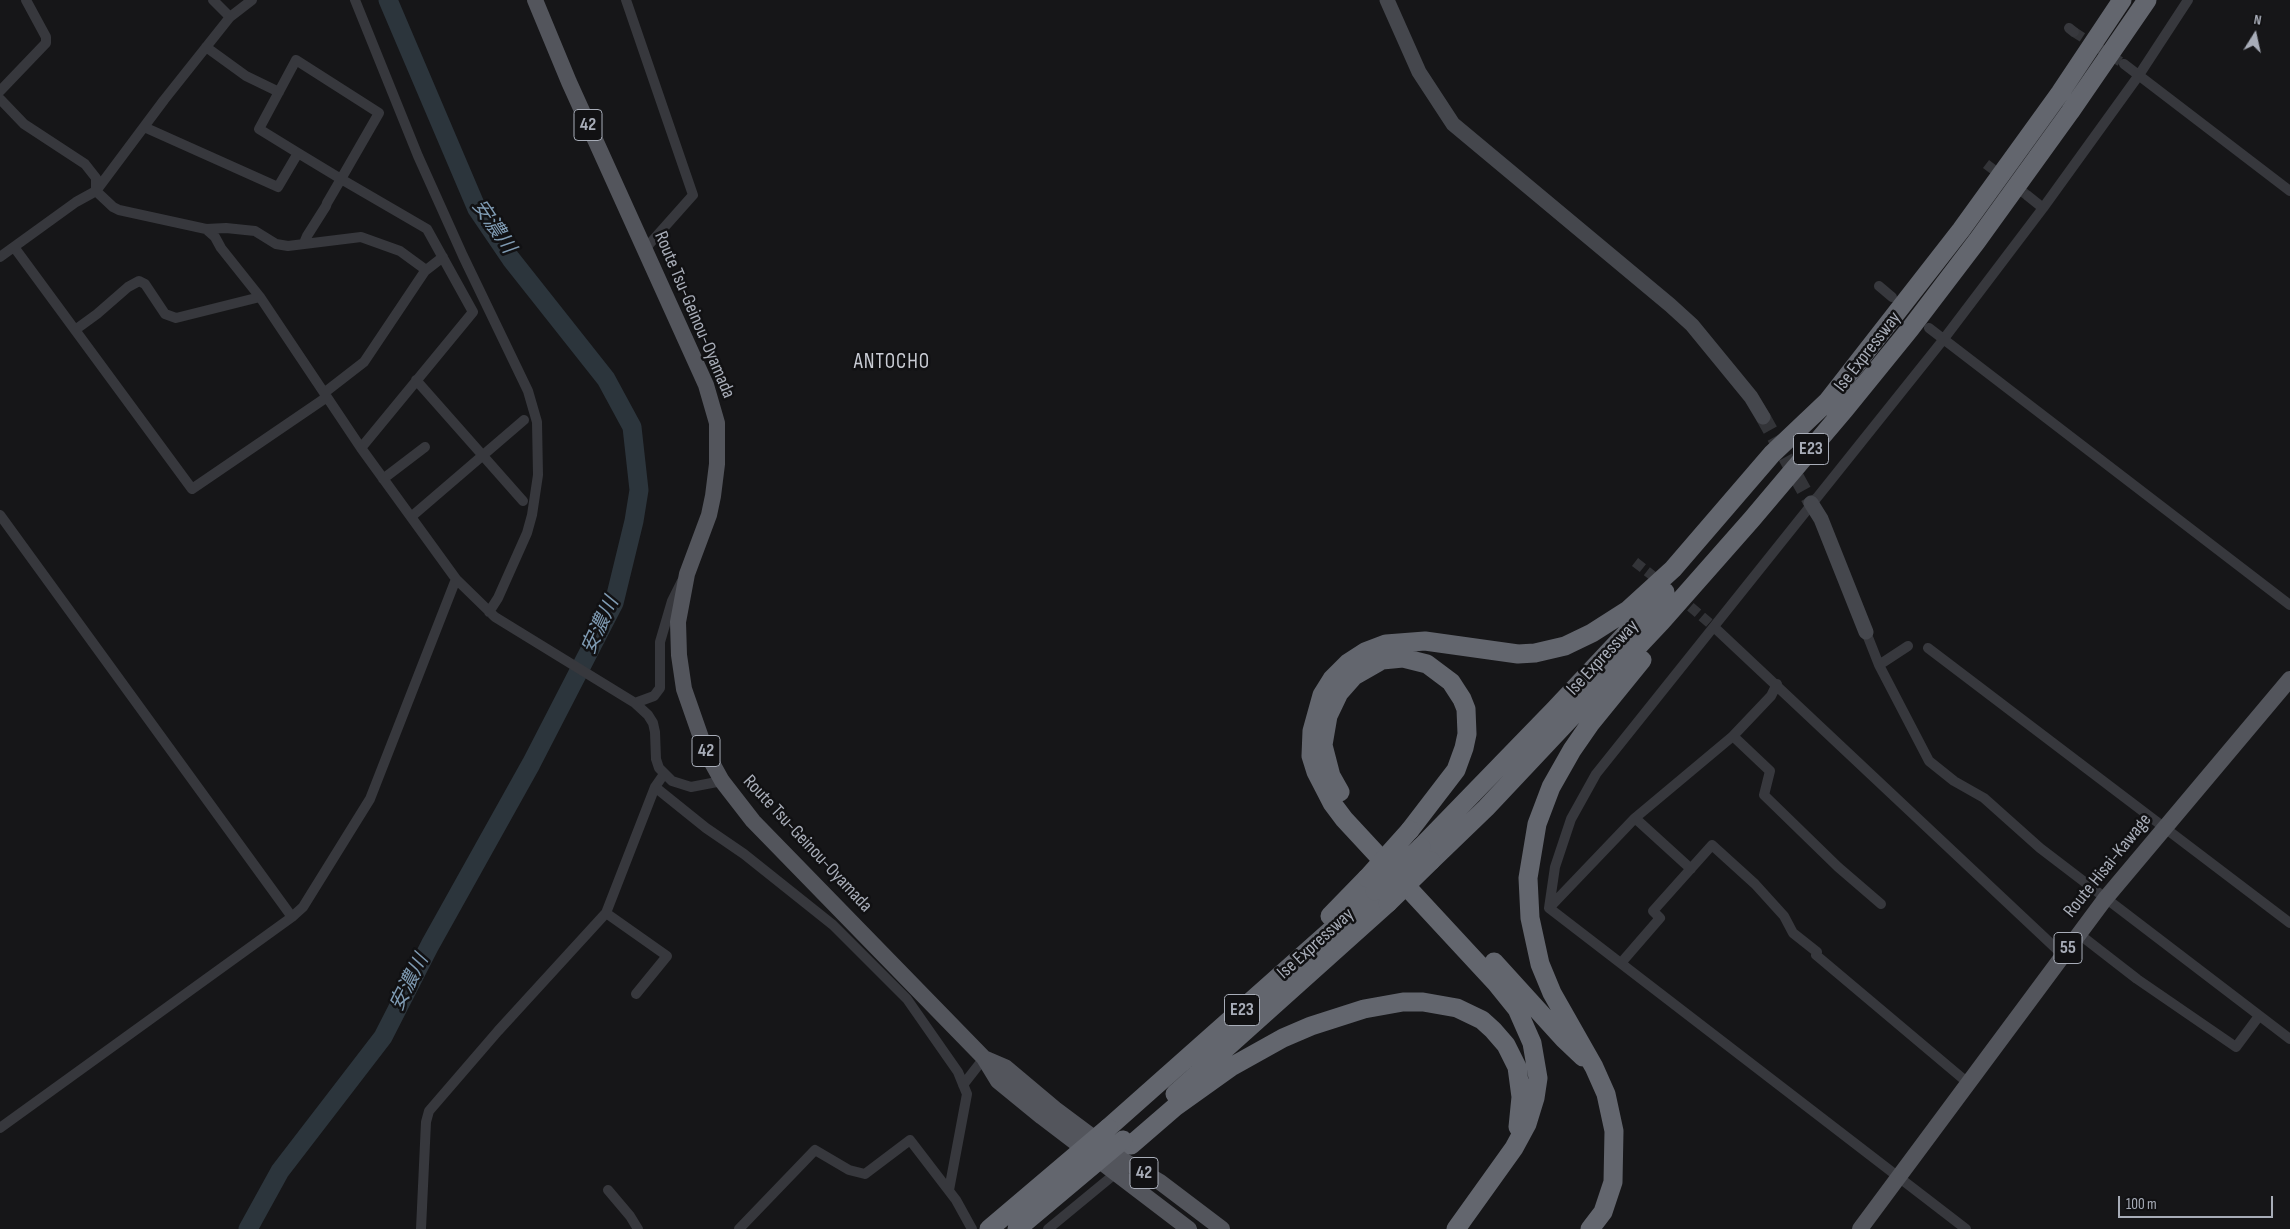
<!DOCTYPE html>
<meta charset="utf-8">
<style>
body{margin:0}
#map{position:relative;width:2290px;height:1229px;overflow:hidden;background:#161618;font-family:"Sofia Sans Condensed",sans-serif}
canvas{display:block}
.north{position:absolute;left:2230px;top:10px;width:50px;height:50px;-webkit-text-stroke:4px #111113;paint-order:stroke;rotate:10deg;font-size:14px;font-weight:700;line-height:20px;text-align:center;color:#a8adb8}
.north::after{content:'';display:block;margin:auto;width:18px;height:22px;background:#a8adb8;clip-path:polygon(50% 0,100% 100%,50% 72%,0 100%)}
.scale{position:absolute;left:2118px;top:1196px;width:155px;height:22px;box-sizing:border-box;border:2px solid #a8adb8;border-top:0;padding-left:6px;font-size:15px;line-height:18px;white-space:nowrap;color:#a8adb8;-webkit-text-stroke:4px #111113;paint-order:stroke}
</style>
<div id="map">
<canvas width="2290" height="1229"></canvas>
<div class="north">N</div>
<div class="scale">100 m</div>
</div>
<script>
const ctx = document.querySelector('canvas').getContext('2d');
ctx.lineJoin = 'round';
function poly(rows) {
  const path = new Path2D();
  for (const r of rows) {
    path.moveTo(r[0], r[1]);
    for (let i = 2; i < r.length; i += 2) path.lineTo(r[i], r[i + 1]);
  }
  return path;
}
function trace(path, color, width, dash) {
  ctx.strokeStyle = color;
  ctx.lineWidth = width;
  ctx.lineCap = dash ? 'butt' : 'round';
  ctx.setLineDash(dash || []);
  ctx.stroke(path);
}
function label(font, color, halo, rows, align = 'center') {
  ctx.font = font + ' "Sofia Sans Condensed","Noto Sans JP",sans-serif';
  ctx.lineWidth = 5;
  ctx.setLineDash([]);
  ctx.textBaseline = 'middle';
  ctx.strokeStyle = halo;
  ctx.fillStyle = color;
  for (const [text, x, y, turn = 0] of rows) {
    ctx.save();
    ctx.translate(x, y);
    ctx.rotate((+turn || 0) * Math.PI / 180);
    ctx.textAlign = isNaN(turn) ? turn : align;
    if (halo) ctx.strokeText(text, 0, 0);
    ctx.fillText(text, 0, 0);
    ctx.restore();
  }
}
const river = poly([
 [248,1229,280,1171,383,1037,430,945,531,764,614,603,634,521,639,490,632,427,606,379,511,259,477,209,388,0]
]);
const streetTunnel = poly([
 [2074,32,2124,64],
 [1986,164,2028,196],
 [1635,562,1662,583],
 [1679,597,1714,627]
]);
const secondaryTunnel = poly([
 [1763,417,1811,503]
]);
const street = poly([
 [213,0,230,17],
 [355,0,418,156,463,256,528,391,537,422,538,475,532,515,527,533,498,598,489,612],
 [626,0,693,195,645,249],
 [2069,28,2074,32],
 [206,47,246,76,279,92],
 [2124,64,2290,191],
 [0,91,46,43,46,37,26,0],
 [0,99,24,124,85,164,96,178,96,191,113,207,119,210,206,229,226,228,255,231,276,244,288,246,361,237,400,251,426,270],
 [144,127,278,187,298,153],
 [2028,196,2043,208],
 [206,229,215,237,221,248,260,297,361,448,456,579,495,617,635,703,648,715,653,723,655,732,656,759,659,768,672,781,691,787,722,781],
 [304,243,307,236,326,206,327,203,341,179,379,113,296,60,259,129,298,153,341,179,427,229,473,312,361,448],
 [14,247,192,489,327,397],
 [0,257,76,202,96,191,164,100,230,17,252,0],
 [1879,286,1892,297],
 [1929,328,2290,605],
 [75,330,97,314,128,287,139,281,145,284,165,314,176,318,260,297],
 [416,380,523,501],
 [324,393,364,362,425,271,443,257],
 [383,479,425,447],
 [0,515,292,917],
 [411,517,524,420],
 [1714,627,2063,955],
 [1866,632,1879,665,1929,761,1954,781,1984,798,2040,848,2290,1039],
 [1928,648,2290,923],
 [1879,665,1908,646],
 [635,703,654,696,660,688,660,642,672,601,682,581],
 [1733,736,1770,771,1764,795,1838,867,1881,904],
 [655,787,706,828,744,854,833,925,907,999,958,1072,967,1094,949,1190],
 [1635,818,1691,869],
 [1549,908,1555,867,1571,819,1596,774,1943,340,2043,208,2139,75,2188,0],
 [1549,908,1966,1229],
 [1549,908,1635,818,1733,736,1771,696,1777,684],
 [606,913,667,956,636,994],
 [2079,934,2137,979,2236,1047,2259,1016],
 [1621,963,1660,918,1653,911,1712,845,1755,884,1784,916,1793,933,1817,952,1816,955,1968,1083],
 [963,1085,984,1058],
 [0,1128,292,917,303,907,370,799,456,579],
 [608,1190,630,1216,638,1229],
 [421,1229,426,1122,429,1111,498,1031,606,913,655,787,664,774],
 [739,1229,815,1150,849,1170,865,1174,910,1140,956,1200,972,1229],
 [1048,1229,1116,1173]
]);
const secondary = poly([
 [1387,0,1419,72,1453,124,1670,305,1692,325,1751,397,1763,417],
 [1811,503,1821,519,1866,632]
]);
const primary = poly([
 [535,0,569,82,706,385,717,423,717,464,713,496,709,515,687,574,678,622,679,655,684,689,706,752,722,781,753,821,984,1058,998,1081,1042,1117,1189,1229],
 [984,1058,1005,1067,1055,1109,1126,1162,1160,1182,1222,1229],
 [1860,1229,2105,899,2290,679]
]);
const highway = poly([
 [1823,407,1961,230,2060,93,2122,0],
 [1340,792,1331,776,1323,745,1328,716,1339,693,1354,676,1382,660,1403,658,1427,664,1451,682,1462,699,1466,709,1467,734,1464,748,1456,770,1410,830],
 [1421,847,1555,709,1665,592],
 [1431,861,1486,808,1662,621,1752,519,1845,409,1910,329,1977,241,2070,112,2147,0],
 [1330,916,1367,878],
 [1494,962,1564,1039,1583,1057],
 [1175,1094,1388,903],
 [1108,1128,1375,891],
 [1131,1145,1175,1107,1231,1067,1283,1038,1311,1026,1364,1009,1403,1002,1423,1002,1457,1008,1482,1020,1493,1030,1506,1045,1517,1067,1521,1097,1518,1127],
 [1456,1229,1514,1148,1527,1124,1535,1098,1538,1078,1532,1043,1517,1009,1496,983,1344,819,1332,803,1316,772,1311,756,1312,731,1322,695,1332,679,1348,663,1365,652,1386,644,1425,641,1518,654,1535,653,1565,646,1592,633,1628,610,1673,569,1772,454,1830,399],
 [1590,1229,1603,1212,1613,1182,1614,1131,1606,1094,1594,1067,1552,993,1540,964,1530,918,1528,878,1537,824,1551,787,1572,750,1590,724,1642,660]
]);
const highwayBridge = poly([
 [1367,878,1410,830],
 [1375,891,1421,847],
 [1388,903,1431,861],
 [989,1229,1108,1128],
 [1017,1229,1123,1140]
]);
const shields = [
 [588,125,28],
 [1811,449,35],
 [706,751,28],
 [2068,948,28],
 [1242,1010,35],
 [1144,1173,28]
];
const shieldNames = [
 ["42",588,125],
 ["E23",1811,449],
 ["42",706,751],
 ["55",2068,948],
 ["E23",1242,1010],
 ["42",1144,1173]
];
const streetNames = [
 ["Route Tsu-Geinou-Oyamada",694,315,67],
 ["Ise Expressway",1868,352,-52],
 ["Ise Expressway",1603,658,-47],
 ["Route Tsu-Geinou-Oyamada",807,844,47],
 ["Route Hisai-Kawage",2108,866,-51],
 ["Ise Expressway",1316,944,-42]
];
const waterNames = [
 ["安濃川",493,227,56],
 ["安濃川",601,626,-65],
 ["安濃川",410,983,-63]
];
const quarterNames = [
 ["ANTOCHO",892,363]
];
trace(river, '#2c353c', 19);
trace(streetTunnel, '#333438', 10, [10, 5]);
trace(secondaryTunnel, '#333438', 15, [15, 8]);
trace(street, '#37383d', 10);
trace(secondary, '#45474d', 15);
trace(primary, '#53555c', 16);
trace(highway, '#63666e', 19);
trace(highwayBridge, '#63666e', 19);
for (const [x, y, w] of shields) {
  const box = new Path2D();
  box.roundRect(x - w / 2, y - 15.5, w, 31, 4);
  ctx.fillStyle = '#111113';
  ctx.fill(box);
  trace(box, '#a8adb8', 1);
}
label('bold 18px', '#a8adb8', null, shieldNames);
label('19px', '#a8adb8', '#111113', streetNames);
label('italic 20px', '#7f9bb3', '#111113', waterNames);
ctx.letterSpacing = '1px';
label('21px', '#c9ccd4', '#111113', quarterNames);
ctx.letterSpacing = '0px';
</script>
